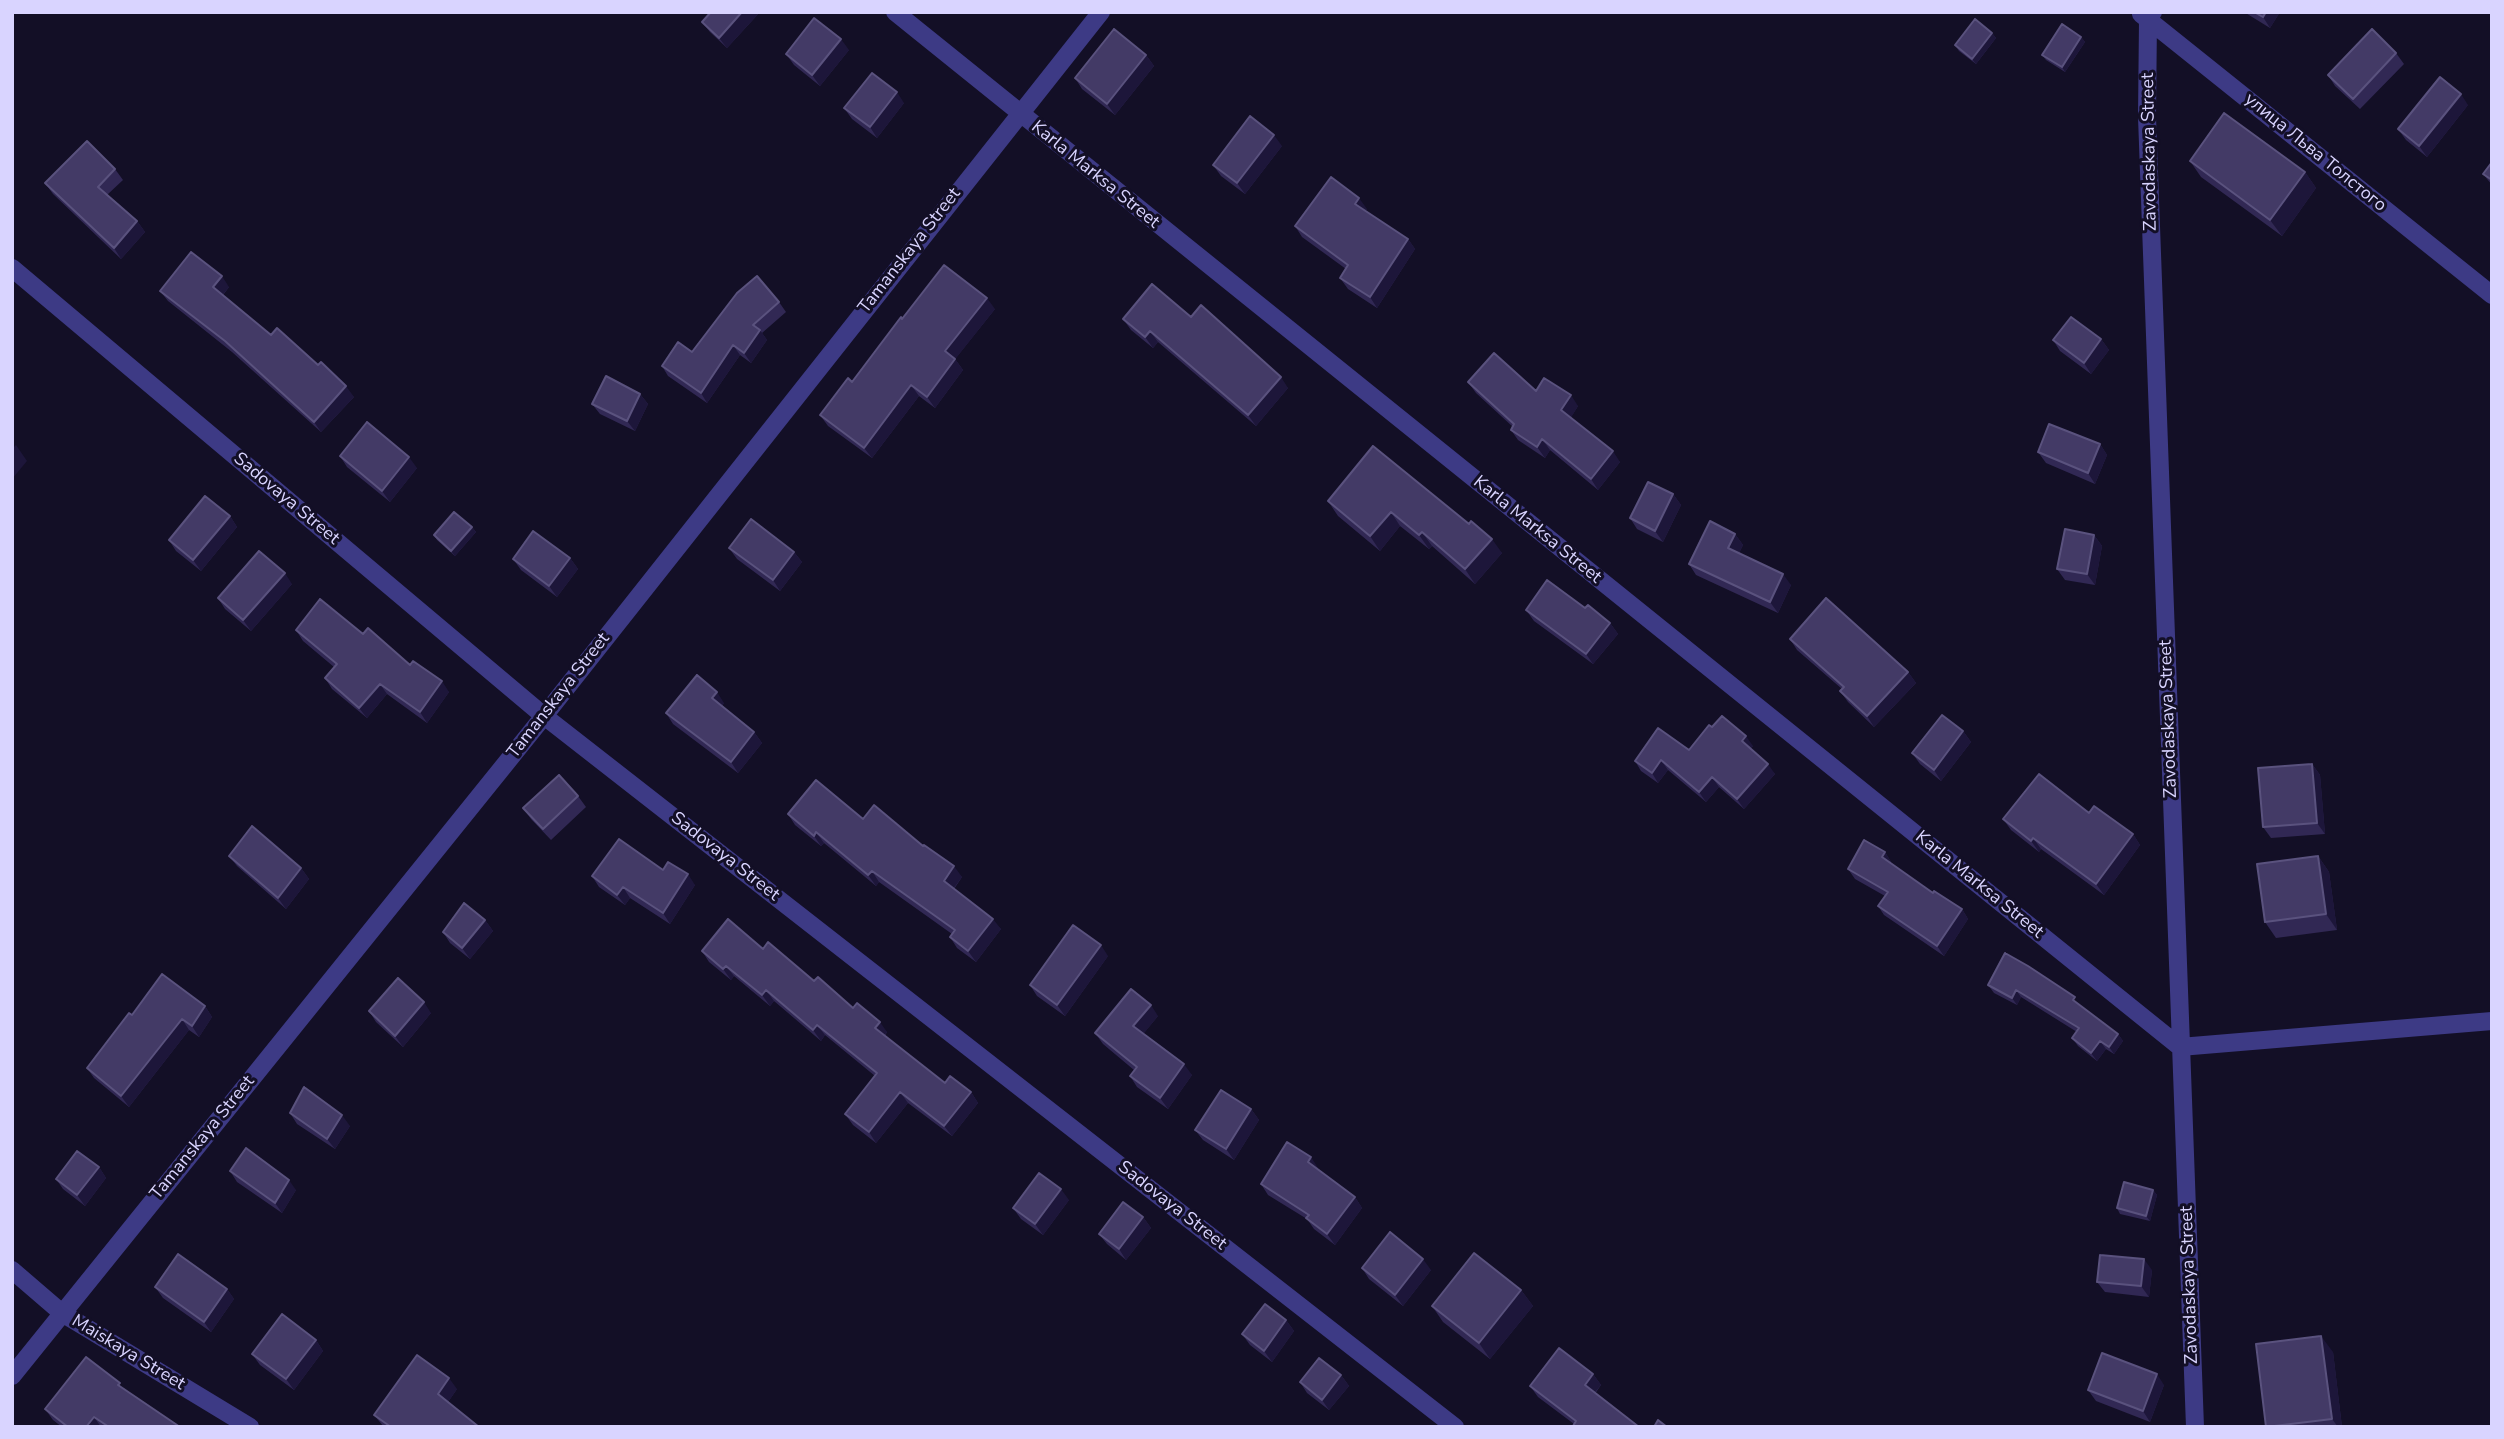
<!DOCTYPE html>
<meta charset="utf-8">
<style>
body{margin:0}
#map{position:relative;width:2504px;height:1439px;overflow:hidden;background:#130f26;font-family:"Nunito Sans",sans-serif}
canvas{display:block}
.frame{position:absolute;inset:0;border:14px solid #d9d4ff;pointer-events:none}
</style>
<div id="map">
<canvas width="2504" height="1439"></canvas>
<div class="frame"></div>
</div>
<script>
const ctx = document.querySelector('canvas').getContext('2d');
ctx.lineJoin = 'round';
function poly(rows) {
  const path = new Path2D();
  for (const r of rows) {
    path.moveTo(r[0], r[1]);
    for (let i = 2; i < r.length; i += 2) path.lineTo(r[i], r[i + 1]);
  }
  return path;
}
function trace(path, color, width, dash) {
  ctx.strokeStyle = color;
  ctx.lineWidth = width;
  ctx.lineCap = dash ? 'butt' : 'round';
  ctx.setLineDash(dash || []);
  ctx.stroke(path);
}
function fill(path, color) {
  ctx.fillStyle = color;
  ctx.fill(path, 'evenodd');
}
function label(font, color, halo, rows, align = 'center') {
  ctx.font = font + ' "Nunito Sans",sans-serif';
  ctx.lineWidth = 6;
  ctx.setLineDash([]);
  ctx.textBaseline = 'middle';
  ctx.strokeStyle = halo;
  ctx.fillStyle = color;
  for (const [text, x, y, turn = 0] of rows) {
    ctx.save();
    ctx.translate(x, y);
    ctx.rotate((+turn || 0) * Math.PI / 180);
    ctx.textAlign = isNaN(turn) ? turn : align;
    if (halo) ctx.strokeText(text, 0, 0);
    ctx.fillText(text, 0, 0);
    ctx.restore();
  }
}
const minor = poly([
 [895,12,2180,1047,2492,1021],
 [2153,12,2148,19,2147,117,2195,1427],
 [2141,14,2492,295],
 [12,268,544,716,1455,1427],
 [12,1270,62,1313,250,1427],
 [12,1376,544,716,1101,12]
]);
const wall = poly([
 [711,12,760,12,727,48,710,32,702,22],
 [2244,12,2280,12,2270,28],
 [1992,33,1996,38,1976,64,1959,51,1955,45],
 [2081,37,2085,42,2065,72,2046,60,2042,55],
 [849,50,820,86,794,65,786,54],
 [2396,53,2404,64,2360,109,2335,86,2328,75],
 [1146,55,1154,66,1115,115,1082,89,1075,78],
 [904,103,877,138,852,119,844,108],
 [2468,105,2427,157,2406,140,2398,129],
 [1282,146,1245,194,1221,176,1213,165],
 [2190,161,2305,172,2316,188,2282,236,2201,177],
 [2492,162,2492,185,2483,174],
 [115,169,123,180,107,195,137,221,145,232,121,259,53,194,45,183],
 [1367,209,1365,211,1408,239,1415,249,1377,308,1348,289,1340,278,1346,269,1302,237,1295,226],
 [229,287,223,295,271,335,354,397,321,432,232,352,168,301,160,291],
 [779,302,786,312,762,333,767,340,751,363,740,355,707,403,668,376,662,366,692,352],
 [995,309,955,359,963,370,935,408,919,396,872,458,828,426,820,415,852,382,902,319],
 [1191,317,1288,388,1256,426,1158,342,1153,348,1131,330,1123,319],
 [2101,339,2109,350,2091,374,2060,351,2053,340],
 [1468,382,1536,391,1578,406,1571,417,1620,462,1598,490,1550,450,1545,458,1518,440,1511,430,1513,427,1476,393],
 [640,394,648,404,635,431,600,414,592,404],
 [2100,444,2107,455,2095,484,2046,463,2038,452],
 [1373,446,1502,553,1475,584,1432,546,1429,549,1400,526,1380,551,1338,516,1328,501],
 [340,456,417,468,390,502,347,467],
 [1673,494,1681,505,1663,542,1637,529,1630,518],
 [230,516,237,527,201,571,176,551,169,540],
 [472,527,476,532,455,556,437,540,434,535],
 [1735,534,1743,545,1739,553,1791,585,1778,613,1696,575,1689,564],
 [2094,535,2102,546,2095,585,2065,580,2057,569],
 [729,548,794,552,802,562,780,591,737,559],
 [570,558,578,569,557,597,521,570,513,559],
 [292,584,251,631,225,609,218,598],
 [1585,608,1610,623,1618,634,1593,664,1534,621,1526,610],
 [296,630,363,634,449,692,427,723,387,694,367,718,332,689,325,678,334,667,303,641],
 [1790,639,1908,672,1916,683,1874,727,1848,702,1840,691,1842,689,1797,650],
 [724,703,722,706,754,732,762,743,738,773,673,724,666,713],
 [1963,731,1971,742,1941,781,1920,764,1912,753],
 [1753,746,1750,749,1775,774,1744,809,1719,787,1706,802,1668,770,1658,783,1641,771,1635,761,1689,750],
 [2312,764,2320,775,2325,834,2271,838,2263,827],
 [578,796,586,807,551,840,531,819,523,808],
 [2089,813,2133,834,2140,845,2104,895,2041,849,2039,852,2011,830,2003,819],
 [788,814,863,819,923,846,962,877,954,889,1001,929,976,962,957,948,950,937,952,934,879,882,876,886,824,843,821,846,795,825],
 [1885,852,1891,862,1890,863,1933,893,1962,909,1968,919,1944,956,1884,915,1878,906,1885,896,1855,879,1848,869],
 [229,856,301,868,309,879,286,909,237,866],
 [2318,856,2329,872,2337,930,2276,938,2265,922],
 [663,870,695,885,670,924,630,898,625,905,599,887,592,876],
 [485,920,493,931,470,959,450,943,443,932],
 [763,949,814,981,887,1032,885,1036,945,1083,971,1092,978,1103,952,1136,908,1103,876,1143,853,1125,845,1114,875,1076,825,1035,821,1041,774,1001,770,1006,734,976,731,980,709,962,702,951],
 [2005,953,2080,1005,2118,1034,2123,1041,2114,1054,2106,1049,2097,1061,2078,1046,2072,1038,2077,1032,2021,997,2017,1005,1994,993,1988,985],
 [1108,956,1065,1016,1037,996,1030,985],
 [205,1006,212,1017,199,1037,189,1030,129,1107,94,1078,87,1068,132,1015],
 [369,1011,431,1013,403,1047,376,1022],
 [1158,1016,1143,1034,1192,1075,1168,1109,1137,1087,1130,1076,1134,1070,1103,1044,1095,1033],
 [1251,1109,1259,1120,1234,1160,1203,1140,1195,1130],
 [290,1113,350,1126,335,1149,297,1124],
 [99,1167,106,1178,85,1206,63,1189,56,1179],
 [1318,1168,1318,1169,1355,1197,1362,1208,1335,1245,1314,1229,1307,1219,1268,1195,1261,1184],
 [230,1171,296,1190,282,1213,237,1182],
 [2153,1190,2157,1195,2150,1221,2120,1214,2117,1208],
 [1069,1200,1043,1235,1021,1219,1013,1208],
 [1143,1217,1151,1228,1126,1260,1107,1244,1099,1234],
 [1362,1268,1431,1270,1403,1306,1369,1279],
 [2152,1270,2149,1297,2105,1292,2097,1282],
 [155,1287,227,1289,234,1299,211,1332,163,1298],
 [1521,1290,1533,1306,1490,1359,1443,1322,1432,1306],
 [1286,1320,1294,1331,1272,1362,1250,1345,1242,1334],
 [316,1340,323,1351,294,1390,260,1365,252,1354],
 [2333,1352,2342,1427,2266,1427],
 [1593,1374,1601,1385,1574,1424,1538,1397,1530,1386],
 [1341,1375,1349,1386,1329,1410,1307,1393,1300,1382],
 [2164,1385,2150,1422,2096,1401,2088,1390],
 [123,1388,180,1427,62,1427,53,1420,45,1409],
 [457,1389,448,1402,479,1427,384,1427,374,1415]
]);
const shadedWall = poly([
 [742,12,760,12,727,48,719,38],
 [2266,12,2280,12,2270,28,2263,17],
 [1992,33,1996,38,1976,64,1972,59],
 [2081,37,2085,42,2065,72,2062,67],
 [841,39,849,50,820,86,812,75],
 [1146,55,1154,66,1115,115,1107,104],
 [897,92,904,103,877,138,870,127],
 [2461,94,2468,105,2427,157,2419,146],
 [1274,135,1282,146,1245,194,1237,183],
 [2305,172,2316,188,2282,236,2270,220],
 [1359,198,1367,209,1363,215,1355,204],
 [137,221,145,232,121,259,114,248],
 [1408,239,1415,249,1377,308,1370,297],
 [222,276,229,287,221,297,213,287],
 [987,298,995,309,953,362,945,351],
 [760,330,767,340,751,363,744,353],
 [1150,331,1158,342,1153,348,1145,337],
 [2101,339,2109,350,2091,374,2084,363],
 [733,345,740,355,707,403,701,393],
 [955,359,963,370,935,408,927,397],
 [1281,377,1288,388,1256,426,1248,415],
 [911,385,919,396,872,458,864,448],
 [346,386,354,397,321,432,314,422],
 [640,394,648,404,635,431,627,421],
 [1571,395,1578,406,1569,421,1561,410],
 [1542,439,1550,450,1545,458,1537,447],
 [2100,444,2107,455,2095,484,2088,473],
 [16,445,27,461,12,479,12,449],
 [1613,451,1620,462,1598,490,1591,479],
 [409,457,417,468,390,502,382,491],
 [1673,494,1681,505,1663,542,1655,531],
 [1391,512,1400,526,1380,551,1370,536],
 [230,516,237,527,201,571,193,560],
 [472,527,476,532,455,556,451,551],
 [1422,532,1432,546,1429,549,1419,535],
 [1735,534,1743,545,1736,559,1728,548],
 [2094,535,2102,546,2095,585,2087,574],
 [1492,539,1502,553,1475,584,1465,569],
 [794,552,802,562,780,591,773,580],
 [570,558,578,569,557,597,549,586],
 [285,573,292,584,251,631,243,620],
 [1783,574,1791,585,1778,613,1770,602],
 [1610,623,1618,634,1593,664,1586,654],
 [1908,672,1916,683,1874,727,1867,716],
 [442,681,449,692,427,723,420,712],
 [380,684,387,694,367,718,359,708],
 [717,692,724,703,719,709,712,698],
 [1963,731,1971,742,1941,781,1934,770],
 [754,732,762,743,738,773,731,762],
 [1746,736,1753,746,1749,751,1742,741],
 [1661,760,1668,770,1658,783,1652,773],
 [1768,764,1775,774,1744,809,1737,799],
 [2312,764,2320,775,2325,834,2317,823],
 [1712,777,1719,787,1706,802,1699,792],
 [816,832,824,843,821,846,814,836],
 [2133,834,2140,845,2104,895,2096,884],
 [2033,838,2041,849,2039,852,2031,841],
 [1885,852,1891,862,1888,867,1882,857],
 [2318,856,2329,872,2337,930,2326,914],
 [954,866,962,877,951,892,944,881],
 [301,868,309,879,286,909,278,898],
 [872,871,879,882,876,886,868,875],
 [688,874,695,885,670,924,663,913],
 [623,887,630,898,625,905,617,895],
 [1962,909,1968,919,1944,956,1937,946],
 [993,919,1001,929,976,962,968,951],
 [485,920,493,931,470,959,462,948],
 [1101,945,1108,956,1065,1016,1057,1005],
 [726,966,734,976,731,980,723,969],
 [766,990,774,1001,770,1006,762,995],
 [2016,990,2021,997,2017,1005,2012,998],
 [424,1002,431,1013,403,1047,395,1036],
 [1151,1005,1158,1016,1141,1037,1133,1026],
 [205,1006,212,1017,199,1037,192,1026],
 [182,1019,189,1030,129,1107,121,1096],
 [880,1022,887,1032,882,1039,875,1028],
 [817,1025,825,1035,821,1041,813,1030],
 [2118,1034,2123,1041,2114,1054,2109,1047],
 [2100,1041,2106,1049,2097,1061,2091,1053],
 [1184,1064,1192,1075,1168,1109,1160,1098],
 [900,1092,908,1103,876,1143,869,1132],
 [971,1092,978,1103,952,1136,944,1126],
 [1251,1109,1259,1120,1234,1160,1226,1149],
 [342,1115,350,1126,335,1149,327,1139],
 [1311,1157,1318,1168,1316,1173,1308,1162],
 [99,1167,106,1178,85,1206,77,1195],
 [289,1180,296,1190,282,1213,275,1203],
 [1061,1189,1069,1200,1043,1235,1035,1224],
 [2153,1190,2157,1195,2150,1221,2146,1216],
 [1355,1197,1362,1208,1335,1245,1327,1234],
 [1143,1217,1151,1228,1126,1260,1119,1249],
 [1423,1259,1431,1270,1403,1306,1395,1295],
 [2144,1259,2152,1270,2149,1297,2141,1286],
 [227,1289,234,1299,211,1332,204,1322],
 [1521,1290,1533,1306,1490,1359,1479,1343],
 [1286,1320,1294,1331,1272,1362,1264,1351],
 [2321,1336,2333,1352,2342,1427,2338,1427,2332,1419],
 [316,1340,323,1351,294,1390,286,1379],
 [1593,1374,1601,1385,1592,1396,1585,1385],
 [2157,1374,2164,1385,2150,1422,2143,1411],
 [1341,1375,1349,1386,1329,1410,1322,1400],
 [449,1378,457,1389,446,1405,438,1394],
 [94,1417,101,1427,86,1427]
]);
const building = poly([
 [711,12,742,12,719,38,702,22,711,12],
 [2254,12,2266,12,2263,17,2254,12],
 [814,18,841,39,812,75,786,54,814,18],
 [1975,19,1992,33,1972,59,1955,45,1975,19],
 [2062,24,2081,37,2062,67,2042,55,2062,24],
 [1114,29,1146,55,1107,104,1075,78,1114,29],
 [2372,29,2396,53,2353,99,2328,75,2372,29],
 [872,73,897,92,870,127,844,108,872,73],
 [2440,77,2461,94,2419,146,2398,129,2440,77],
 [2224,113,2305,172,2270,220,2190,161,2224,113],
 [1250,116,1274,135,1237,183,1213,165,1250,116],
 [87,141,115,169,98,187,137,221,114,248,45,183,87,141],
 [2492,162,2492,180,2483,174,2492,162],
 [1331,177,1359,198,1355,204,1408,239,1370,297,1340,278,1348,265,1295,226,1331,177],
 [191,252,222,276,213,287,271,335,277,328,318,365,321,362,346,386,314,422,225,341,160,291,191,252],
 [944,265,987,298,945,351,955,359,927,397,911,385,864,448,820,415,848,378,852,382,901,317,902,319,944,265],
 [757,276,779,302,753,325,760,330,744,353,733,345,701,393,662,366,678,342,692,352,737,293,757,276],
 [1152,284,1191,317,1201,305,1281,377,1248,415,1150,331,1145,337,1123,319,1152,284],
 [2071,317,2101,339,2084,363,2053,340,2071,317],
 [1494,353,1536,391,1544,378,1571,395,1561,410,1613,451,1591,479,1542,439,1537,447,1511,430,1514,424,1468,382,1494,353],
 [606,376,640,394,627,421,592,404,606,376],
 [367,422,409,457,382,491,340,456,367,422],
 [2049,424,2100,444,2088,473,2038,452,2049,424],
 [1373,446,1469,524,1471,521,1492,539,1465,569,1422,532,1419,535,1391,512,1370,536,1328,501,1373,446],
 [1648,482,1673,494,1655,531,1630,518,1648,482],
 [205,496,230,516,193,560,169,540,205,496],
 [454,512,472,527,451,551,434,535,454,512],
 [751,519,794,552,773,580,729,548,751,519],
 [1710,521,1735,534,1728,548,1783,574,1770,602,1689,564,1710,521],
 [2065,529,2094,535,2087,574,2057,569,2065,529],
 [533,531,570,558,549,586,513,559,533,531],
 [259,551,285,573,243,620,218,598,259,551],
 [1547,580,1585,608,1588,605,1610,623,1586,654,1526,610,1547,580],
 [1826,598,1908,672,1867,716,1840,691,1844,687,1790,639,1826,598],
 [320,599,363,634,368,628,410,665,413,661,442,681,420,712,380,684,359,708,325,678,337,664,296,630,320,599],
 [697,675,717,692,712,698,754,732,731,762,666,713,697,675],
 [1942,715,1963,731,1934,770,1912,753,1942,715],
 [1722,716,1746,736,1742,741,1768,764,1737,799,1712,777,1699,792,1661,760,1652,773,1635,761,1658,728,1689,750,1709,725,1712,727,1722,716],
 [2312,764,2317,823,2263,827,2258,768,2312,764],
 [2039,774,2089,813,2094,806,2133,834,2096,884,2033,838,2031,841,2003,819,2039,774],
 [559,775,578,796,543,829,523,808,559,775],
 [816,780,863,819,874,805,923,846,924,845,954,866,944,881,993,919,968,951,950,937,955,930,872,871,868,875,816,832,814,836,788,814,816,780],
 [252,826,301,868,278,898,229,856,252,826],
 [619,839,663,870,668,862,688,874,663,913,623,887,617,895,592,876,619,839],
 [1864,840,1885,852,1882,857,1933,893,1934,891,1962,909,1937,946,1878,906,1888,892,1848,869,1864,840],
 [2318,856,2326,914,2265,922,2257,864,2318,856],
 [464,903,485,920,462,948,443,932,464,903],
 [728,919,763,949,768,942,814,981,818,977,853,1008,857,1003,880,1022,875,1028,945,1083,950,1076,971,1092,944,1126,900,1092,869,1132,845,1114,877,1073,817,1025,813,1030,766,990,762,995,726,966,723,969,702,951,728,919],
 [1073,925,1101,945,1057,1005,1030,985,1073,925],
 [2005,953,2028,966,2075,997,2073,1000,2118,1034,2109,1047,2100,1041,2091,1053,2072,1038,2079,1028,2016,990,2012,998,1988,985,2005,953],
 [162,974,205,1006,192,1026,182,1019,121,1096,87,1068,129,1013,132,1015,162,974],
 [398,978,424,1002,395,1036,369,1011,398,978],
 [1131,989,1151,1005,1133,1026,1184,1064,1160,1098,1130,1076,1137,1067,1095,1033,1131,989],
 [304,1087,342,1115,327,1139,290,1113,304,1087],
 [1221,1090,1251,1109,1226,1149,1195,1130,1221,1090],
 [1287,1142,1311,1157,1308,1162,1355,1197,1327,1234,1306,1218,1309,1215,1261,1184,1287,1142],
 [246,1148,289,1180,275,1203,230,1171,246,1148],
 [77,1151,99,1167,77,1195,56,1179,77,1151],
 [1039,1173,1061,1189,1035,1224,1013,1208,1039,1173],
 [2124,1182,2153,1190,2146,1216,2117,1208,2124,1182],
 [1123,1202,1143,1217,1119,1249,1099,1234,1123,1202],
 [1390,1232,1423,1259,1395,1295,1362,1268,1390,1232],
 [1474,1253,1521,1290,1479,1343,1432,1306,1474,1253],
 [178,1254,227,1289,204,1322,155,1287,178,1254],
 [2100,1255,2144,1259,2141,1286,2097,1282,2100,1255],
 [1265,1304,1286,1320,1264,1351,1242,1334,1265,1304],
 [282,1314,316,1340,286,1379,252,1354,282,1314],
 [2321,1336,2332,1419,2266,1427,2256,1344,2321,1336],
 [1559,1348,1593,1374,1585,1385,1639,1427,1574,1427,1573,1426,1576,1421,1530,1386,1559,1348],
 [2102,1353,2157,1374,2143,1411,2088,1390,2102,1353],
 [417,1355,449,1378,438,1394,479,1427,391,1427,374,1415,417,1355],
 [86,1357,120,1383,118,1385,180,1427,109,1427,94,1417,86,1427,68,1427,45,1409,86,1357],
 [1319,1358,1341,1375,1322,1400,1300,1382,1319,1358],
 [1658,1420,1667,1427,1654,1427,1658,1420]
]);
const streetNames = [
 ["Zavodaskaya Street",2150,152,-91],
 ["улица Льва Толстого",2315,153,39],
 ["Karla Marksa Street",1095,175,39],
 ["Tamanskaya Street",910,251,-52],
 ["Sadovaya Street",286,499,40],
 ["Karla Marksa Street",1537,530,39],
 ["Tamanskaya Street",559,696,-52],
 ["Zavodaskaya Street",2169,719,-92],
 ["Sadovaya Street",725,857,38],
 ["Karla Marksa Street",1979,885,39],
 ["Tamanskaya Street",203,1138,-51],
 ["Sadovaya Street",1172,1206,38],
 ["Zavodaskaya Street",2190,1285,-92],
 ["Maiskaya Street",128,1353,31]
];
trace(minor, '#3d3a85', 18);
fill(wall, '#312854');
fill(shadedWall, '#1d163a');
fill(building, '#433a66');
trace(building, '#5a527e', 2);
label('18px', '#d9d4ff', '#130f26', streetNames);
</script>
